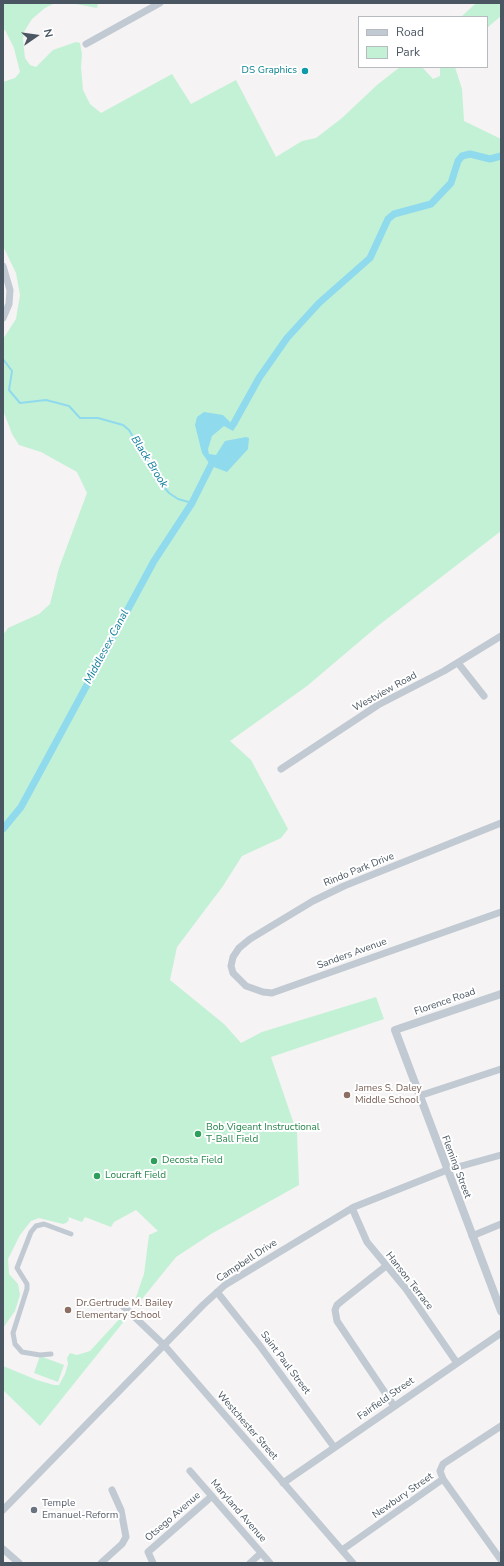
<!DOCTYPE html>
<style>
body{margin:0}
#map{position:relative;width:504px;height:1566px;overflow:hidden;background:#f5f3f3;font-family:"Nunito Sans",sans-serif}
canvas{display:block}
.frame{position:absolute;inset:0;border:4px solid #4a5661;pointer-events:none}
.legend{position:absolute;left:358px;top:16px;width:130px;height:52px;box-sizing:border-box;background:#fff;border:1px solid #b7bbc0;margin:0;padding:5px 7px;list-style:none;font-size:12px;color:#4a5661}
.legend li{display:flex;align-items:center;gap:8px;height:20px}
.legend b{width:20px;border:1px solid #b7bbc0}
.north{position:absolute;left:16px;top:16px;width:40px;height:40px;-webkit-text-stroke:3px #fff;paint-order:stroke;rotate:77deg;font-size:11px;font-weight:700;line-height:16px;text-align:center;color:#4a5661}
.north::after{content:'';display:block;margin:auto;width:14px;height:18px;background:#4a5661;clip-path:polygon(50% 0,100% 100%,50% 72%,0 100%)}
</style>
<div id="map">
<canvas width="504" height="1566"></canvas>
<div class="frame"></div>
<ul class="legend">
<li><b style="height:5px;background:#c1cad2"></b>Road</li>
<li><b style="height:11px;background:#c3f1d5"></b>Park</li>
</ul>
<div class="north">N</div>
</div>
<script>
const ctx = document.querySelector('canvas').getContext('2d');
ctx.lineJoin = 'round';
function fill(path, color) {
  ctx.fillStyle = color;
  ctx.fill(path, 'evenodd');
}
function poly(rows) {
  const path = new Path2D();
  for (const r of rows) {
    path.moveTo(r[0], r[1]);
    for (let i = 2; i < r.length; i += 2) path.lineTo(r[i], r[i + 1]);
  }
  return path;
}
function trace(path, color, width, dash) {
  ctx.strokeStyle = color;
  ctx.lineWidth = width;
  ctx.lineCap = dash ? 'butt' : 'round';
  ctx.setLineDash(dash || []);
  ctx.stroke(path);
}
function label(font, color, halo, rows, align = 'center') {
  ctx.font = font + ' "Nunito Sans",sans-serif';
  ctx.lineWidth = 4;
  ctx.setLineDash([]);
  ctx.textBaseline = 'middle';
  ctx.strokeStyle = halo;
  ctx.fillStyle = color;
  for (const [text, x, y, turn = 0] of rows) {
    ctx.save();
    ctx.translate(x, y);
    ctx.rotate((+turn || 0) * Math.PI / 180);
    ctx.textAlign = isNaN(turn) ? turn : align;
    if (halo) ctx.strokeText(text, 0, 0);
    ctx.fillText(text, 0, 0);
    ctx.restore();
  }
}
const green = poly([
 [3,3,98,3,97,8,71,3,53,4,45,8,32,19,24,32,23,40,25,58,30,65,36,67,53,50,76,42,80,43,82,54,81,67,83,90,90,104,101,113,172,74,191,104,236,80,276,157,302,141,316,138,342,118,377,85,400,67,422,67,433,79,440,76,440,67,455,67,462,89,464,121,501,139,501,531,379,625,307,686,230,741,251,760,288,829,281,838,242,856,223,886,177,947,170,980,224,1024,241,1043,262,1032,376,997,384,1019,271,1057,297,1133,299,1185,211,1234,176,1257,137,1305,136,1297,144,1274,149,1235,158,1231,136,1210,114,1222,111,1227,85,1217,82,1222,68,1217,69,1220,66,1223,63,1224,39,1218,31,1221,20,1235,8,1259,9,1274,18,1284,20,1295,15,1311,3,1328,3,635,8,628,39,614,50,604,59,568,87,493,77,472,41,452,19,445,12,434,3,410,3,339,16,319,20,295,16,273,3,246,3,82,15,78,20,72,14,48,5,30,3,31],
 [478,3,501,3,501,16,487,28,487,17,461,17,474,5],
 [125,1313,129,1315,40,1426,3,1390,3,1366,37,1380,54,1385,59,1385,65,1374,68,1364,67,1358,70,1353,77,1355,90,1351],
 [40,1356,64,1365,58,1382,34,1373]
]);
const water = poly([
 [204,412,223,415,231,423,238,423,233,431,224,426,212,436,208,449,209,454,216,455,225,441,246,437,249,438,248,449,227,472,211,466,202,453,195,425,197,417]
]);
const stream = poly([
 [3,359,12,371,9,390,20,403,46,400,69,406,80,418,98,418,123,425,129,430,159,481,169,493,178,499,192,503]
]);
const canal = poly([
 [234,423,259,378,287,338,319,303,370,258,388,219,394,214,431,204,451,183,458,161,462,156,470,154,490,159,501,156],
 [3,829,21,807,154,561,192,503,211,465]
]);
const pedestrian = poly([
 [51,1354,40,1355,22,1352,15,1344,13,1333,27,1289,27,1284,17,1268,31,1232,36,1226,44,1224,71,1234]
]);
const minor = poly([
 [86,44,160,3],
 [3,266,10,290,9,304,3,318],
 [458,663,484,696],
 [281,769,378,705,444,671,501,636],
 [501,823,344,886,313,901,250,939,239,948,233,957,231,966,233,973,246,986,263,992,272,993,501,912],
 [419,1096,501,1069],
 [352,1208,367,1242,406,1289,457,1363],
 [472,1236,501,1224],
 [386,1266,343,1300,337,1305,335,1310,337,1321,394,1406],
 [217,1292,260,1346,334,1447],
 [123,1306,164,1345,353,1563],
 [190,1471,270,1563],
 [443,1479,501,1560],
 [283,1483,501,1333],
 [3,1510,203,1305,225,1285,354,1207,447,1170,501,1155],
 [3,1549,19,1563],
 [342,1550,443,1479,440,1471,443,1464,501,1426],
 [101,1563,122,1544,126,1537,121,1510,112,1490],
 [153,1563,148,1552,212,1496],
 [250,1563,261,1553]
]);
const tertiary = poly([
 [501,994,395,1030,501,1311]
]);
const markers = [
 [305,71,4,"#0f9aa8"],
 [347,1095,4,"#8d6e63"],
 [198,1134,4,"#2e9e5b"],
 [154,1161,4,"#2e9e5b"],
 [97,1176,4,"#2e9e5b"],
 [68,1310,4,"#8d6e63"],
 [34,1510,4,"#6b7280"]
];
const cultureNames = [
 ["DS Graphics",297,71]
];
const streetNames = [
 ["Westview Road",385,692,-29],
 ["Rindo Park Drive",359,870,-22],
 ["Sanders Avenue",352,954,-20],
 ["Florence Road",445,1002,-19],
 ["Fleming Street",456,1167,69],
 ["Campbell Drive",247,1261,-33],
 ["Hanson Terrace",409,1281,52],
 ["Saint Paul Street",285,1363,53],
 ["Fairfield Street",386,1399,-35],
 ["Westchester Street",247,1426,49],
 ["Newbury Street",403,1496,-35],
 ["Maryland Avenue",238,1511,49],
 ["Otsego Avenue",173,1517,-41]
];
const educationNames = [
 ["James S. Daley",355,1089],
 ["Middle School",355,1101],
 ["Dr.Gertrude M. Bailey",76,1304],
 ["Elementary School",76,1316]
];
const leisureNames = [
 ["Bob Vigeant Instructional",206,1128],
 ["T-Ball Field",206,1140],
 ["Decosta Field",162,1161],
 ["Loucraft Field",105,1176]
];
const worshipNames = [
 ["Temple",42,1504],
 ["Emanuel-Reform",42,1516]
];
const waterNames = [
 ["Black Brook",149,462,58],
 ["Middlesex Canal",107,647,-62]
];
fill(green, '#c3f1d5');
fill(water, '#90daee');
trace(stream, '#90daee', 2);
trace(canal, '#90daee', 7);
trace(pedestrian, '#c1cad2', 5);
trace(minor, '#c1cad2', 7);
trace(tertiary, '#c1cad2', 8);
for (const [x, y, r, color] of markers) {
  const dot = new Path2D();
  dot.arc(x, y, r, 0, 2 * Math.PI);
  ctx.fillStyle = color;
  ctx.fill(dot);
  trace(dot, '#fff', 1.5);
}
label('10px', '#0d838f', '#fff', cultureNames, 'right');
label('10px', '#4a5661', '#fff', streetNames);
label('10px', '#785e54', '#fff', educationNames, 'left');
label('10px', '#27864d', '#fff', leisureNames, 'left');
label('10px', '#5b616d', '#fff', worshipNames, 'left');
label('italic 11px', '#0c7c9b', '#fff', waterNames);
</script>
